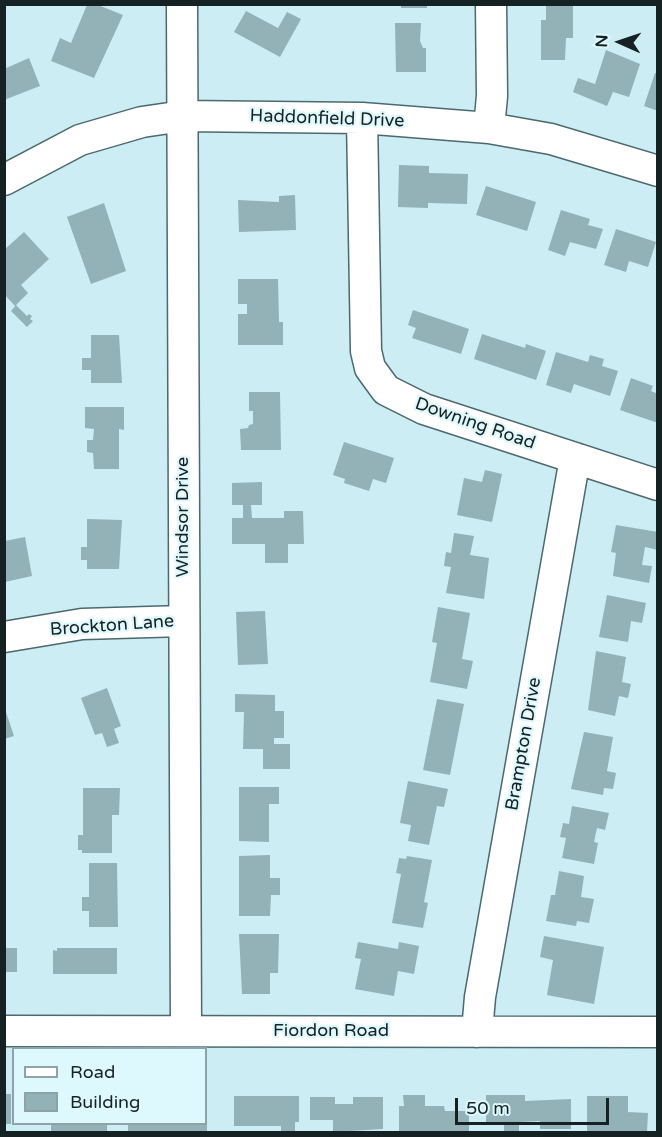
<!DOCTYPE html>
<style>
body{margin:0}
#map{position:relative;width:662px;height:1137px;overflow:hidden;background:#ccedf3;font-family:"Varela Round",sans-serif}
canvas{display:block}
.frame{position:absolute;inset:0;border:6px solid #152123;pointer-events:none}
.legend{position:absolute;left:12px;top:1047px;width:195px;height:78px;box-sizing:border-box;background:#def9fe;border:2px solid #8ea3a6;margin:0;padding:8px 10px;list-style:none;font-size:18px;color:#152123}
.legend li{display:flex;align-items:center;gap:12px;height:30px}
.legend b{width:30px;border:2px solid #8ea3a6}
.north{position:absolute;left:590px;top:12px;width:60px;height:60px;-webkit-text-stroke:4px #def9fe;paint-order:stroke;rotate:273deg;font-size:16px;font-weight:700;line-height:24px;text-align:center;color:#152123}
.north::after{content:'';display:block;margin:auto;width:21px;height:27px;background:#152123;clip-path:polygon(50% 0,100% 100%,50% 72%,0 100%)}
.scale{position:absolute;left:455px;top:1098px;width:154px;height:27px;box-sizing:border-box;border:3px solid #152123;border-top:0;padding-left:8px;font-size:18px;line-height:21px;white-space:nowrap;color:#152123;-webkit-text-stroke:4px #def9fe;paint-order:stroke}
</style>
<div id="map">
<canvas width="662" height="1137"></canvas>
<div class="frame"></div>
<ul class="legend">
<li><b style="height:8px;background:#fff"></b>Road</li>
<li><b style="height:16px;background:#92b2b8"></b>Building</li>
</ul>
<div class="north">N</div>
<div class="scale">50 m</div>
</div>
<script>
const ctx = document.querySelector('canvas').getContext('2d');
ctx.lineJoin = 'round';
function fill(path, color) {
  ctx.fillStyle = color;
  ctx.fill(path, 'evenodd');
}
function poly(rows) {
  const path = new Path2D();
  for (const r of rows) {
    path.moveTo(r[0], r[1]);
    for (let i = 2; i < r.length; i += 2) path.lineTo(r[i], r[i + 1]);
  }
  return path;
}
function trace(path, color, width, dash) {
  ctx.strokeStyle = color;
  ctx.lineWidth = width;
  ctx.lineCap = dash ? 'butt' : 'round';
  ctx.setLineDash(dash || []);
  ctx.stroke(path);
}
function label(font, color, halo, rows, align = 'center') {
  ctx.font = font + ' "Varela Round",sans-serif';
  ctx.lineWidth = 4.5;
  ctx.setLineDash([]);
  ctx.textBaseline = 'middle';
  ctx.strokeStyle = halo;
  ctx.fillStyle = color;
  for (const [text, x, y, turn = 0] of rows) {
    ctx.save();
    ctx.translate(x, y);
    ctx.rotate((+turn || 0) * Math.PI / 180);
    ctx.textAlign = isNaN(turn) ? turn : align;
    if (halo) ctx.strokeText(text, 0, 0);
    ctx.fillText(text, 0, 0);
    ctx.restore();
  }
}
const building = poly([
 [401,4,427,4,427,8,401,8],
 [546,4,573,4,573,38,566,38,565,60,541,60,541,20,546,20],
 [87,5,98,5,123,15,94,78,51,61,60,38,71,43],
 [246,11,278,28,287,12,301,19,280,57,234,32],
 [395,23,421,23,420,41,423,48,426,48,426,72,396,72],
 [606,50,640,64,629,97,613,92,607,106,573,92,578,78,595,84],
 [29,58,40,86,4,100,4,69],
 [655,73,658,73,658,111,644,106],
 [399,165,429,166,429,173,468,174,467,204,428,203,428,208,398,207],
 [486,186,536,202,527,231,476,215],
 [295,195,296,230,239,232,238,200,279,202,279,196],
 [104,203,126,271,91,284,67,217],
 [561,210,590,219,588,225,603,229,596,249,570,242,565,256,548,250],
 [616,229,656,242,648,267,629,261,626,272,604,265],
 [24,232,49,259,21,285,28,293,15,306,4,294,4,250],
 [238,279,278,279,279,322,283,322,283,345,238,345,238,314,247,314,247,304,238,304],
 [16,305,27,316,29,314,32,316,30,319,33,321,27,327,11,311],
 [413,310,469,329,461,354,412,338,416,328,408,325],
 [482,334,525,348,526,344,546,351,536,380,474,359],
 [91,335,119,335,122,383,91,383,91,370,82,370,82,358,91,358],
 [556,352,588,362,590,355,604,359,602,366,618,371,610,396,574,384,571,393,546,385],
 [631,378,653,386,651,391,658,394,658,423,620,410],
 [249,392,280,392,281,450,241,450,240,429,248,428,249,425,253,424,253,411,249,411],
 [85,407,124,407,124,430,119,429,119,469,94,469,93,453,87,452,87,440,93,440,94,429,85,428],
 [344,442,394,458,386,483,373,479,369,491,344,483,345,479,333,475],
 [485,470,502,474,492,522,457,515,464,478,482,482],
 [262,482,262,505,251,505,252,518,284,518,284,511,303,511,304,544,288,544,288,563,265,563,265,544,232,544,232,518,243,518,243,505,232,505,232,483],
 [87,519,122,520,119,569,87,569,87,560,81,560,81,547,87,547],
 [616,525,658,532,658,550,645,547,642,565,652,566,649,583,613,576,616,553,611,552],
 [454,533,474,536,470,555,489,558,484,599,446,593,451,567,444,566,446,552,451,553],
 [25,537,32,576,5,582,5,541],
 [607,595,646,603,642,623,631,621,628,642,599,637],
 [438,607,470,613,462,659,473,661,467,689,430,682,437,643,432,642],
 [265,611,268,664,238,665,236,612],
 [596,651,626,657,622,682,631,684,628,698,619,696,615,716,588,710],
 [107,688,121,726,114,729,119,743,107,747,102,733,95,735,81,698],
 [235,694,275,695,275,711,284,711,284,738,274,738,274,744,290,744,290,769,263,769,263,749,243,749,244,712,235,712],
 [437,699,464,704,450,775,423,770],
 [4,706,14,736,4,739],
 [584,732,613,737,607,771,616,773,613,789,604,788,603,795,571,789],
 [408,781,448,789,444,807,437,806,429,845,408,841,411,825,400,823],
 [239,787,279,787,279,804,269,804,269,842,239,841],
 [83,788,120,788,119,815,112,815,112,853,82,853,82,850,78,850,78,835,83,835],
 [572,806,609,813,605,830,597,828,594,842,598,843,594,864,562,858,566,838,560,837,563,823,569,824],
 [270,855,270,878,280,878,280,895,271,895,270,916,239,916,239,856],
 [407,856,432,860,424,902,428,903,423,928,392,923,401,874,396,873,399,858,406,859],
 [89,863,117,863,118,927,89,927,89,911,82,911,82,897,89,897],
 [559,871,584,876,581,897,594,899,589,923,577,921,576,926,546,921,551,895,555,895],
 [239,934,279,934,278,973,270,973,270,994,242,994],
 [544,936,604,947,594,1004,547,995,553,960,540,957],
 [358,942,398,949,399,942,419,946,414,974,398,971,394,996,355,989,361,959,355,958],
 [4,948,17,948,17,972,4,972],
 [57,948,117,948,117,974,53,974,53,950,57,951],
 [4,1094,11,1094,11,1124,4,1124],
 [403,1095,425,1095,425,1106,444,1106,445,1111,469,1111,469,1132,399,1132,399,1106,404,1106],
 [486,1095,525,1095,525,1101,571,1099,571,1129,540,1129,540,1121,519,1122,519,1132,504,1132,504,1122,486,1122],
 [234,1096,299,1096,299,1122,295,1122,295,1131,281,1131,281,1126,234,1126],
 [587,1096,628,1096,628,1112,648,1113,647,1132,587,1132],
 [310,1097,335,1097,335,1104,353,1104,353,1097,383,1097,383,1129,333,1132,333,1120,310,1120],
 [51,1124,107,1124,107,1132,51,1132],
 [128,1124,207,1124,207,1132,128,1132]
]);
const minor = poly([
 [182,4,186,1030],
 [362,118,366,351,370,368,386,390,424,409,658,485],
 [489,128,492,96,491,4],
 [4,180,80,140,142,122,183,116,362,118,489,128,551,139,658,171],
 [4,637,82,624,183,621],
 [4,1031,658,1032],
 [477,1032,480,997,575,458]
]);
const streetNames = [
 ["Haddonfield Drive",327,119,2],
 ["Downing Road",475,424,19],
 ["Windsor Drive",183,517,-90],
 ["Brockton Lane",112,626,-4],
 ["Brampton Drive",524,744,-80],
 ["Fiordon Road",331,1031]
];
fill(building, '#92b2b8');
trace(minor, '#4b696e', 33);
trace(minor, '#fff', 30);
label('18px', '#152123', '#def9fe', streetNames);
</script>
